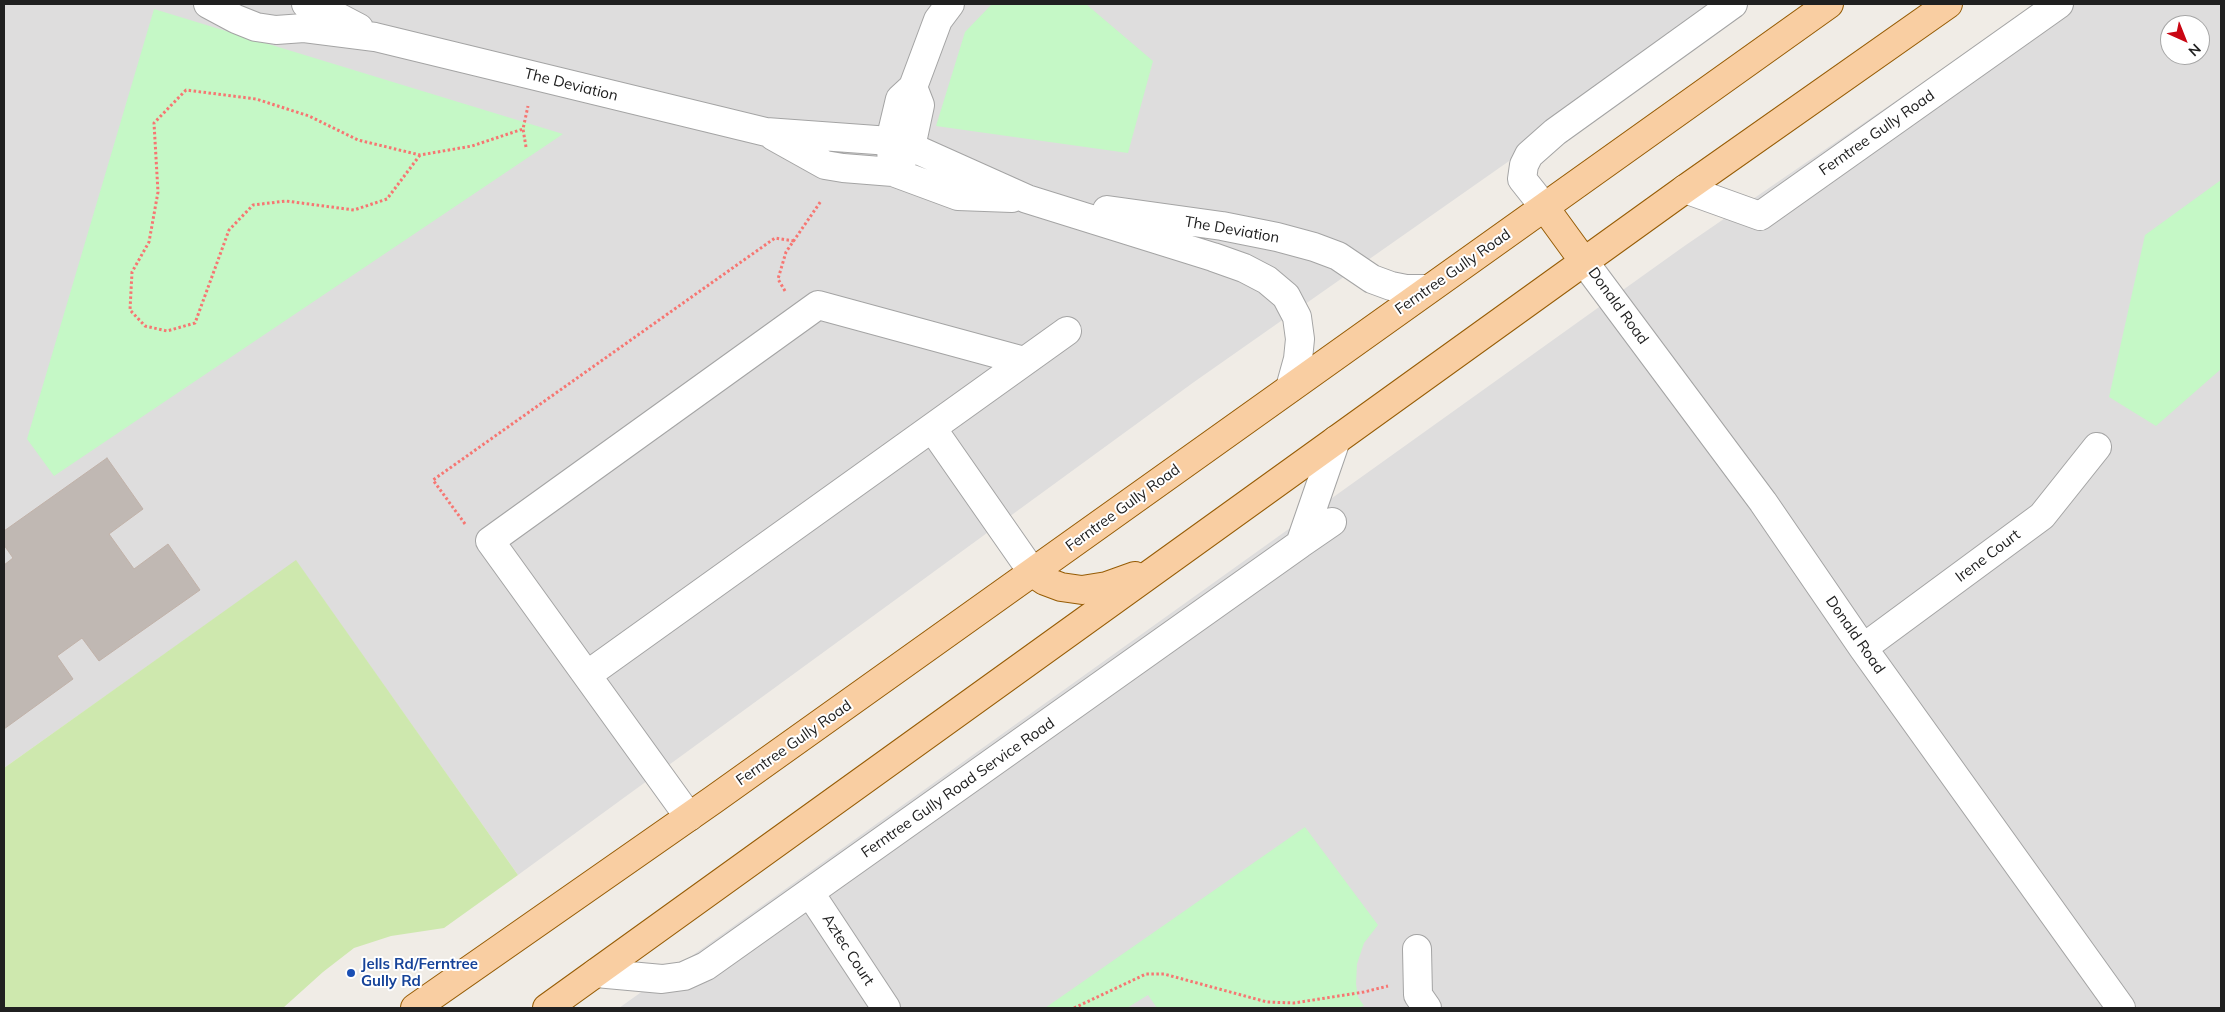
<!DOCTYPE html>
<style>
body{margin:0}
#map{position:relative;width:2225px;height:1012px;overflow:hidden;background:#f0ece6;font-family:Mulish,sans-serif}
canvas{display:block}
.frame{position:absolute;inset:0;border:5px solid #202020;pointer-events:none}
.north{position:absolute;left:2160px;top:15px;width:50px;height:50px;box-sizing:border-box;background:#fff;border:1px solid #a6a6a6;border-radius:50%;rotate:136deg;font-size:14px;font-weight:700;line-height:20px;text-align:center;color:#202020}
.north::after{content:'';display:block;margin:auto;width:18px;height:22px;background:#c90613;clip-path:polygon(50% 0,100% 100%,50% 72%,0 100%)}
</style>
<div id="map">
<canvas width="2225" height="1012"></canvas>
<div class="frame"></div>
<div class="north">N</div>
</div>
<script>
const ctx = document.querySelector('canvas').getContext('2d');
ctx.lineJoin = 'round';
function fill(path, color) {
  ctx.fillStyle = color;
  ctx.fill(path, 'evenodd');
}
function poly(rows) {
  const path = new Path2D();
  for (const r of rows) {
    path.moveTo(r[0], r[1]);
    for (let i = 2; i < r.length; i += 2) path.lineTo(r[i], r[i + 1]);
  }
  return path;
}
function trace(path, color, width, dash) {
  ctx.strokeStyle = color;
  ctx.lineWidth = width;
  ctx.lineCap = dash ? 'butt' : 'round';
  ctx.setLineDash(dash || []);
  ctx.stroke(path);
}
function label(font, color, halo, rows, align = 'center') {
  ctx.font = font + ' Mulish,sans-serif';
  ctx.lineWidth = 4;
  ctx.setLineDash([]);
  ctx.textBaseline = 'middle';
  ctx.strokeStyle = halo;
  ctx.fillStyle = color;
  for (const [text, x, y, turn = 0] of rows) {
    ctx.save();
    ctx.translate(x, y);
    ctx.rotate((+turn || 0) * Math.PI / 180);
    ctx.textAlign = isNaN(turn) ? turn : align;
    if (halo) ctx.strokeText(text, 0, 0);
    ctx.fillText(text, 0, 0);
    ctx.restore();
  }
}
const residential = poly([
 [4,4,1733,4,1194,382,518,875,296,561,4,768],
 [2037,4,2221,4,2221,1008,619,1008,1683,247],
 [2170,25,2200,25,2200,55,2170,55]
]);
const grass = poly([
 [296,560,518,875,444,928,391,936,354,948,323,972,283,1008,4,1008,4,768]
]);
const park = poly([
 [992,4,1086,4,1153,61,1128,153,936,126,965,32],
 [154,9,563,134,54,476,27,439],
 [2221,180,2221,369,2156,426,2109,397,2145,235],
 [1305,827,1378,925,1364,943,1357,964,1356,984,1358,997,1364,1006,1356,1008,1157,1008,1148,995,1127,1008,1045,1008]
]);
const building = poly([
 [107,458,143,509,109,534,134,569,168,544,200,590,99,661,82,638,57,656,73,679,4,729,4,565,13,558,4,545,4,531,107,458]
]);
const path = poly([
 [526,147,523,129,528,106],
 [420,155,387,199,354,210,286,201,253,205,229,230,195,323,167,331,145,326,130,310,132,272,149,242,158,192,154,123,186,90,256,99,309,116,358,140,420,155,472,146,523,129],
 [785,291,778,279,786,252,821,201],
 [465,524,433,480,775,238,794,241],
 [1074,1008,1146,974,1164,974,1267,1002,1294,1003,1364,992,1388,986]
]);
const minor = poly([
 [208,4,236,19,256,27,276,30,304,28,375,37,766,132,890,141,911,147,1027,199,1213,257,1244,268,1267,280,1286,296,1297,317,1300,339,1298,359,1290,388],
 [306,4,338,17,359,28],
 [773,136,825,165,843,168,893,172,958,196,1012,198],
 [892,160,890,141,900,99,913,87,938,20,950,4],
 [900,162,911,147,920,105,913,87],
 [1685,189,1760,216,2059,4],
 [1545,208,1522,179,1524,165,1529,155,1555,132,1733,4],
 [1107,210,1222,226,1277,237,1314,247,1338,256,1372,279,1391,286,1406,289,1427,289],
 [1585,263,1763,502,1863,648,2121,1008],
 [932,428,1033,573],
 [1300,544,1332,522],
 [1863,648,2042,516,2097,447],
 [587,675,1067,331],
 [689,817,490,541,818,305,1024,361],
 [810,893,886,1008],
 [1417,949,1418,995,1427,1008],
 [596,973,662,979,684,976,706,966,1300,544,1336,440]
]);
const major = poly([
 [1545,208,1585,263],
 [1033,573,1045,581,1061,587,1082,590,1107,586,1135,576],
 [415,1008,713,800,1829,4],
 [547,1008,1685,189,1948,4]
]);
const markers = [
 [351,973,5,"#1a4fb4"]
];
const streetNames = [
 ["The Deviation",571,85,14],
 ["Ferntree Gully Road",1877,133,-35],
 ["The Deviation",1232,230,10],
 ["Ferntree Gully Road",1453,272,-35],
 ["Donald Road",1618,306,54],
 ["Ferntree Gully Road",1123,508,-36],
 ["Irene Court",1988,556,-37],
 ["Donald Road",1855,635,55],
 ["Ferntree Gully Road",794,743,-35],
 ["Ferntree Gully Road Service Road",958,788,-35],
 ["Aztec Court",848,950,57]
];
const transitNames = [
 ["Jells Rd/Ferntree",361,964],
 ["Gully Rd",361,981]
];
fill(residential, '#dedddd');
fill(grass, '#cee8ae');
fill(park, '#c5f8c6');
fill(building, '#c0b8b3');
trace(building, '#c1b2a9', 1);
trace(minor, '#a4a4a4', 30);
trace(major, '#965c05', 30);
trace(path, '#f67672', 3, [2.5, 2.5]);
trace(minor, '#fff', 28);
trace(major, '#f9cea2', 28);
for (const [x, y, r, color] of markers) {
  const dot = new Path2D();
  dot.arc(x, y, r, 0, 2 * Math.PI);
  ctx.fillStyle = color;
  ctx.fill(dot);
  trace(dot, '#fff', 2);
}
label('15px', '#202020', '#fff', streetNames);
label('bold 15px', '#164399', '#fff', transitNames, 'left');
</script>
